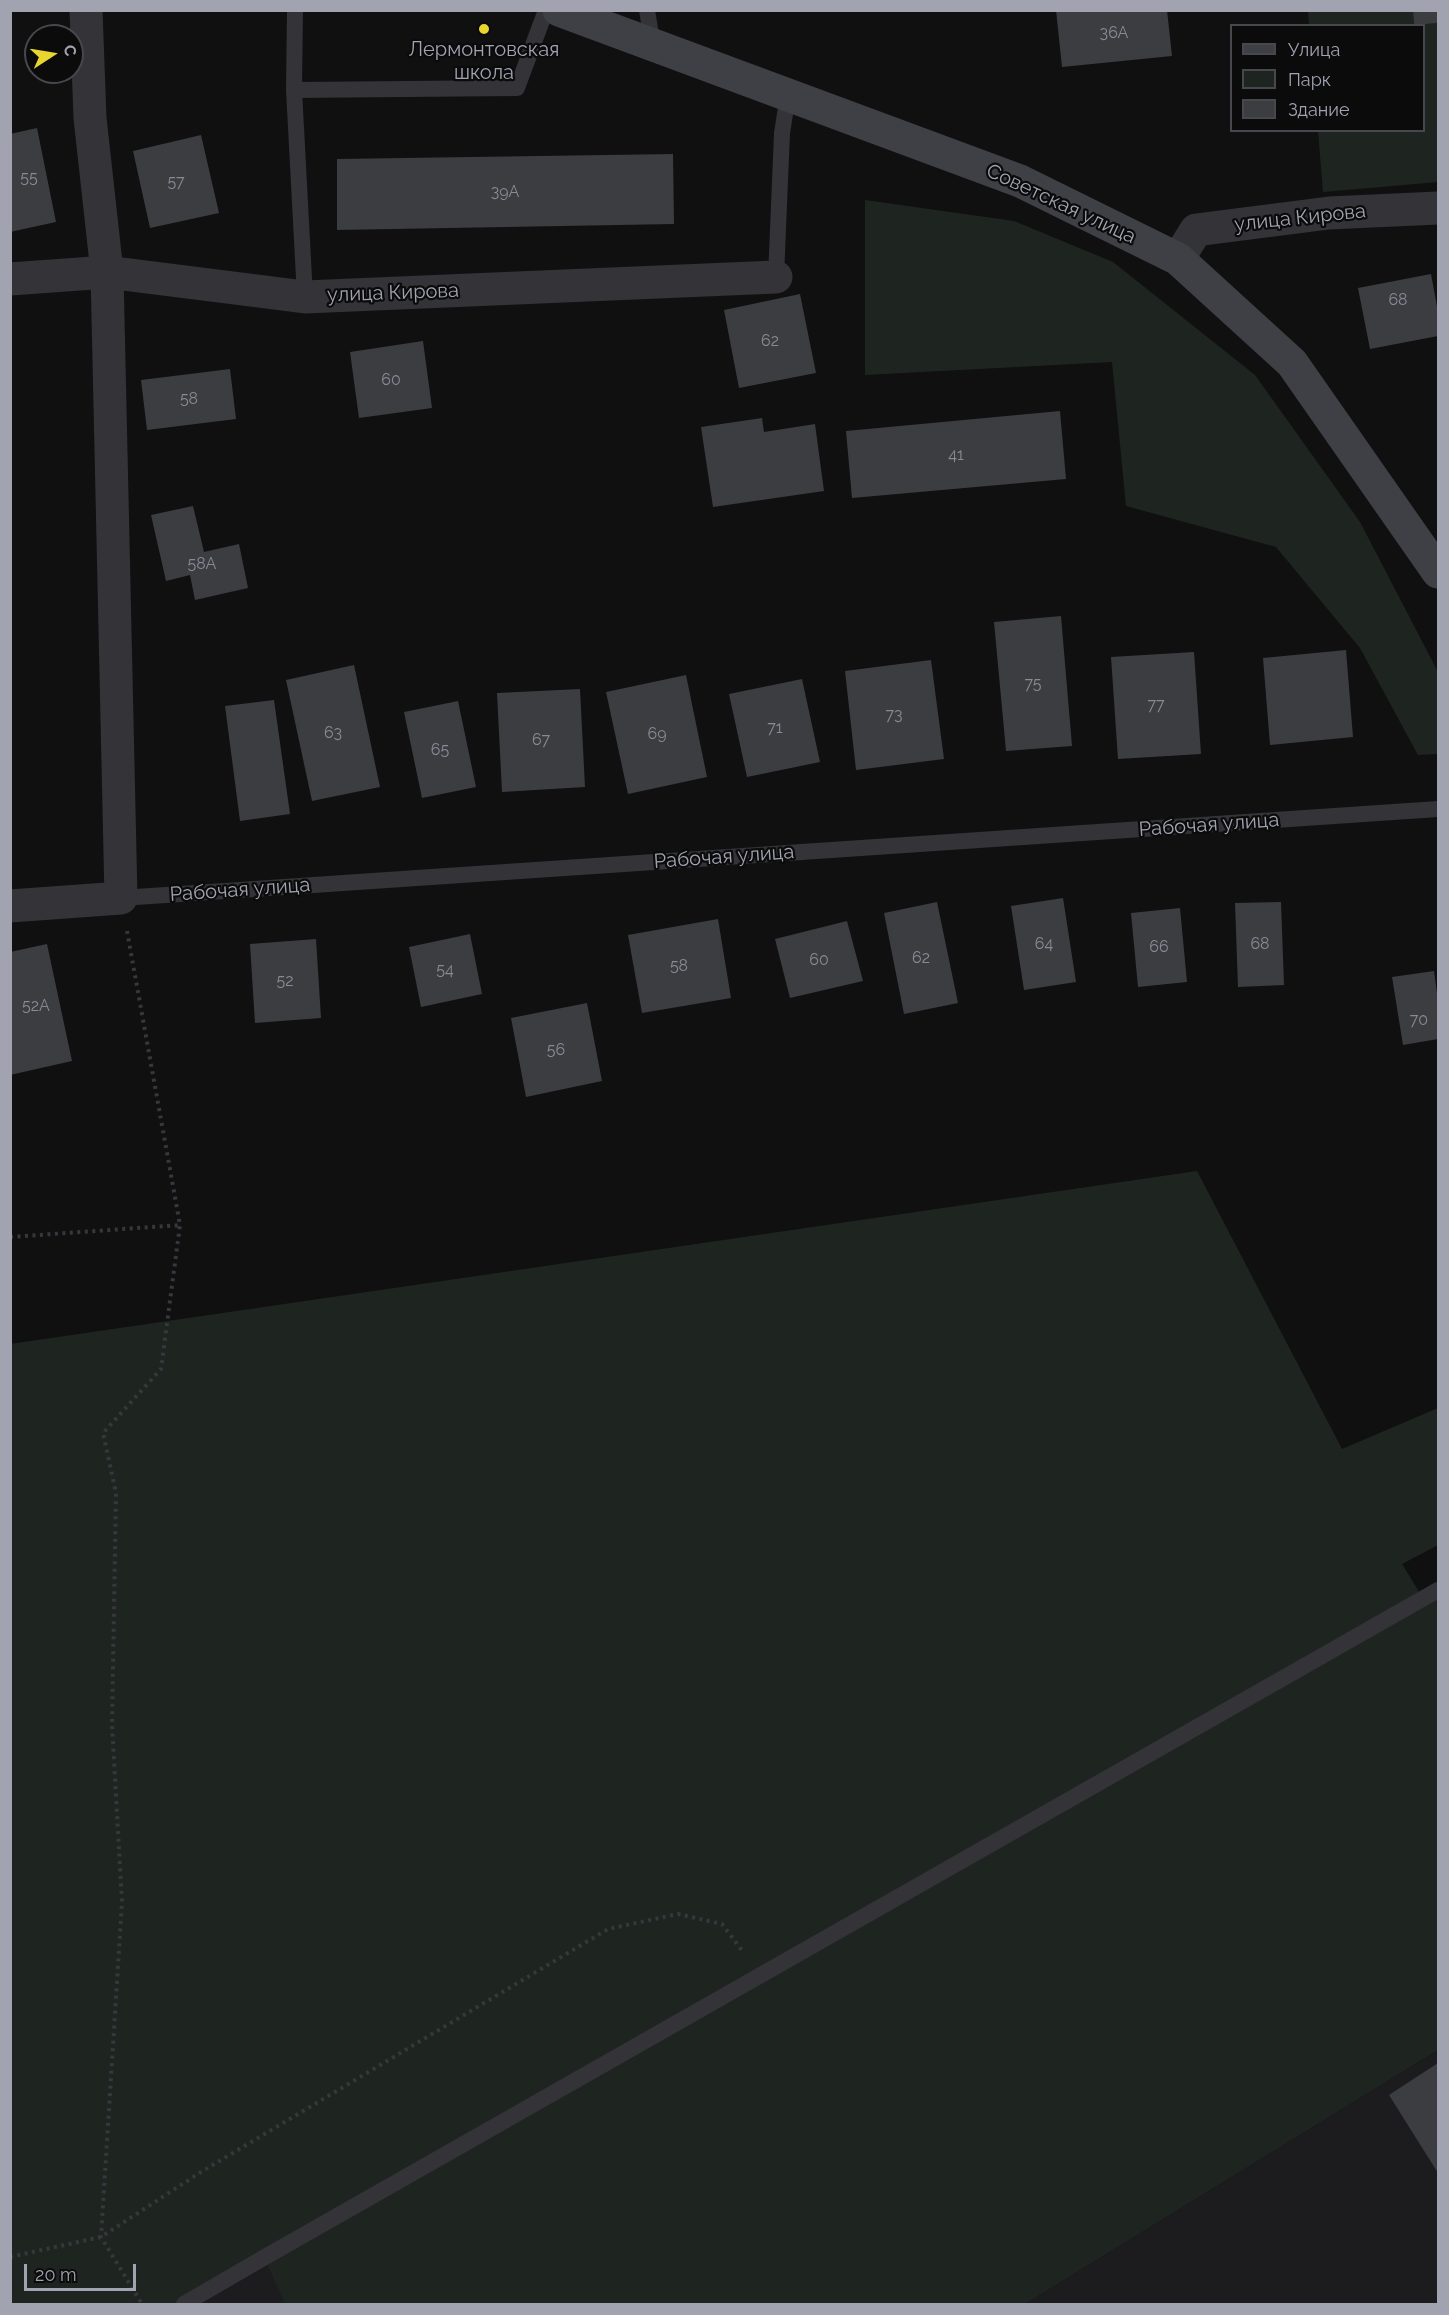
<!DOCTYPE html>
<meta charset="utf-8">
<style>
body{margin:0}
#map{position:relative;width:1449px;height:2315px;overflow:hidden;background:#101011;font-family:Raleway,sans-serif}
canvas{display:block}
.frame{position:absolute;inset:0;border:12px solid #a1a3b1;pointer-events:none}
.legend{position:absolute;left:1230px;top:24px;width:195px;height:108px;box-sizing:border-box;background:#0b0b0c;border:2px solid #47484e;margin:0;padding:8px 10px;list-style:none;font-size:18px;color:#a1a3b1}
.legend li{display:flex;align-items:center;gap:12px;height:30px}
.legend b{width:30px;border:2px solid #47484e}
.north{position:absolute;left:24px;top:24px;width:60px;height:60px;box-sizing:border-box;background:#0b0b0c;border:2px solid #47484e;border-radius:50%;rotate:78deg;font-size:16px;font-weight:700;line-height:24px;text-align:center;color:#a1a3b1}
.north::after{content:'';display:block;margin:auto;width:21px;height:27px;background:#e9d530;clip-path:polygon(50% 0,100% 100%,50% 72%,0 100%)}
.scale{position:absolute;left:24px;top:2264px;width:112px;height:27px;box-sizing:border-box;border:3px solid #a1a3b1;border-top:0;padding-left:8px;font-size:18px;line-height:21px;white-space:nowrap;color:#a1a3b1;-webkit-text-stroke:4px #0b0b0c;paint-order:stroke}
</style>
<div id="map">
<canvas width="1449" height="2315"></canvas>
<div class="frame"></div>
<ul class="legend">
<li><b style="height:8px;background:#3f3f46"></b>Улица</li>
<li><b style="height:16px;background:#1e2521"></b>Парк</li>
<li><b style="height:16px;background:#3c3d41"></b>Здание</li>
</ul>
<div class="north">С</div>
<div class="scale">20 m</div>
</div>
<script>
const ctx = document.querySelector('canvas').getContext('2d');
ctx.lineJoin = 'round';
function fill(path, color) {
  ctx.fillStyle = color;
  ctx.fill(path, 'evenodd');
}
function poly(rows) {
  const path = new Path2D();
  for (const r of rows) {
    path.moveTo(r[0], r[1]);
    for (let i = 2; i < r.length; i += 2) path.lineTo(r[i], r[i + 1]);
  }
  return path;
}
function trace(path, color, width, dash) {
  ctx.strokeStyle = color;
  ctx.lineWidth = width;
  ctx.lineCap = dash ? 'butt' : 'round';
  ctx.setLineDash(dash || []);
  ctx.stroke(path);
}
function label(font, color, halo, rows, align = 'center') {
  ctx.font = font + ' Raleway,sans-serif';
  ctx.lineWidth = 4.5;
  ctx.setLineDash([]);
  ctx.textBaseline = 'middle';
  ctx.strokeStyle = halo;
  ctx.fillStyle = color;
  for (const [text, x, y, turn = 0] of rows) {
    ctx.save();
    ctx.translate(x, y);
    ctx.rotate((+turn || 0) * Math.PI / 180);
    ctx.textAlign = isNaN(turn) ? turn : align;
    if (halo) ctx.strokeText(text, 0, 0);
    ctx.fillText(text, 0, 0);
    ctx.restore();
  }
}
const built = poly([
 [1438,2050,1438,2304,1025,2304],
 [265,2257,285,2304,184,2304]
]);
const green = poly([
 [1308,11,1413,11,1414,25,1438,23,1438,182,1323,192,1318,131,1424,130,1424,26,1309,25],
 [865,200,1014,221,1113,262,1255,375,1360,522,1438,672,1438,754,1418,755,1360,648,1276,547,1126,506,1112,362,865,375],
 [1197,1171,1342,1449,1438,1408,1438,1545,1402,1564,1423,1598,1438,1590,1438,2050,1025,2304,285,2304,264,2257,184,2304,11,2304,10,1344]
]);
const building = poly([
 [1056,10,1167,10,1172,56,1062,67],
 [1413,10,1438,10,1438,23,1414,25],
 [37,128,56,222,10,232,10,134],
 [201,135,219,213,150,228,133,151],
 [673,154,674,224,337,230,337,159],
 [1431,274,1438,312,1438,336,1370,349,1358,288],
 [800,294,816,373,739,388,724,310],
 [423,341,432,408,359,418,350,352],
 [230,369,236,419,147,430,141,380],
 [1060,411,1066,479,852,498,846,431],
 [762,418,764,432,815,424,824,491,713,507,701,427],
 [193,506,204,552,239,544,248,588,195,600,190,575,166,581,151,515],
 [1061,616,1072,746,1006,751,994,622],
 [1346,650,1353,737,1270,745,1263,658],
 [1194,652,1201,754,1118,759,1111,657],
 [931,660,944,759,856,770,845,671],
 [354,665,380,787,312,801,286,680],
 [686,675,707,777,628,794,606,692],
 [802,679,820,762,747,777,729,694],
 [580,689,585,787,502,792,497,693],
 [274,700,290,814,240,821,225,706],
 [458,701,476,787,422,798,404,712],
 [1063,898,1076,982,1024,990,1011,906],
 [937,902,958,1003,904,1014,884,913],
 [1281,902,1284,985,1238,987,1235,903],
 [1180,908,1187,982,1138,987,1131,913],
 [718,919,731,998,642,1013,628,935],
 [847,921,863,981,790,998,775,939],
 [470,934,482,994,421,1007,409,947],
 [316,939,321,1018,255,1023,250,944],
 [47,944,72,1061,10,1075,10,952],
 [1434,971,1438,1001,1438,1039,1403,1045,1392,977],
 [587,1003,602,1081,526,1097,511,1018],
 [1438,2063,1438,2173,1389,2095]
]);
const path = poly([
 [127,931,180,1225,161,1369,103,1433,116,1493,112,1725,122,1902,101,2237,142,2304],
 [10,1237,180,1225],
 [10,2257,101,2237,201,2172,608,1929,678,1914,722,1924,744,1953]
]);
const service = poly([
 [295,10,294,90,305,297],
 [647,10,653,47],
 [294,90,517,88,546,10],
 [776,277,782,133,788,95],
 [121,898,1438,809],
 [184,2304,265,2257,1438,1590]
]);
const minor = poly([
 [1178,259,1196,230,1329,213,1438,208],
 [10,279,107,272,305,297,776,277],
 [10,906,121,898,107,272,90,118,86,10]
]);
const secondary = poly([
 [559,10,1020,181,1178,259,1292,363,1438,572]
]);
const markers = [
 [484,29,6,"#e9d530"]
];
const numberNames = [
 ["36А",1114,33],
 ["55",29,178],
 ["57",176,182],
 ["39А",505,192],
 ["68",1398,300],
 ["62",770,341],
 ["60",391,380],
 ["58",189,399],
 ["41",956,455],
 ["58А",202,564],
 ["75",1033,684],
 ["77",1156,705],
 ["73",894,715],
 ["71",775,728],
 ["63",333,733],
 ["69",657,734],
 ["67",541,740],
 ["65",440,750],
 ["64",1044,944],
 ["68",1260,944],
 ["66",1159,947],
 ["62",921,958],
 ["60",819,960],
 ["58",679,966],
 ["54",445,970],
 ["52",285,981],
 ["52А",36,1006],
 ["70",1419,1020],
 ["56",556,1050]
];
const poiNames = [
 ["Лермонтовская",484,50],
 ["школа",484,73]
];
const streetNames = [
 ["Советская улица",1061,204,25],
 ["улица Кирова",1300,218,-6],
 ["улица Кирова",393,293,-2],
 ["Рабочая улица",1209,825,-4],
 ["Рабочая улица",724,857,-4],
 ["Рабочая улица",240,890,-4]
];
fill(built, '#1c1c1e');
fill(green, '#1e2521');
fill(building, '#3c3d41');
trace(path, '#37373d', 4, [3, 4.5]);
trace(service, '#333338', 16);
trace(minor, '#333338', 33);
trace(secondary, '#3f3f46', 33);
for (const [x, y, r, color] of markers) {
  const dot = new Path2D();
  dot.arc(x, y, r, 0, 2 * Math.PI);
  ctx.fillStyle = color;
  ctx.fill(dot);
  trace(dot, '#0b0b0c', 2);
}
label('16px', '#888a95', null, numberNames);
label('20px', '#a1a3b1', '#0b0b0c', poiNames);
label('20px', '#a1a3b1', '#0b0b0c', streetNames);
</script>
